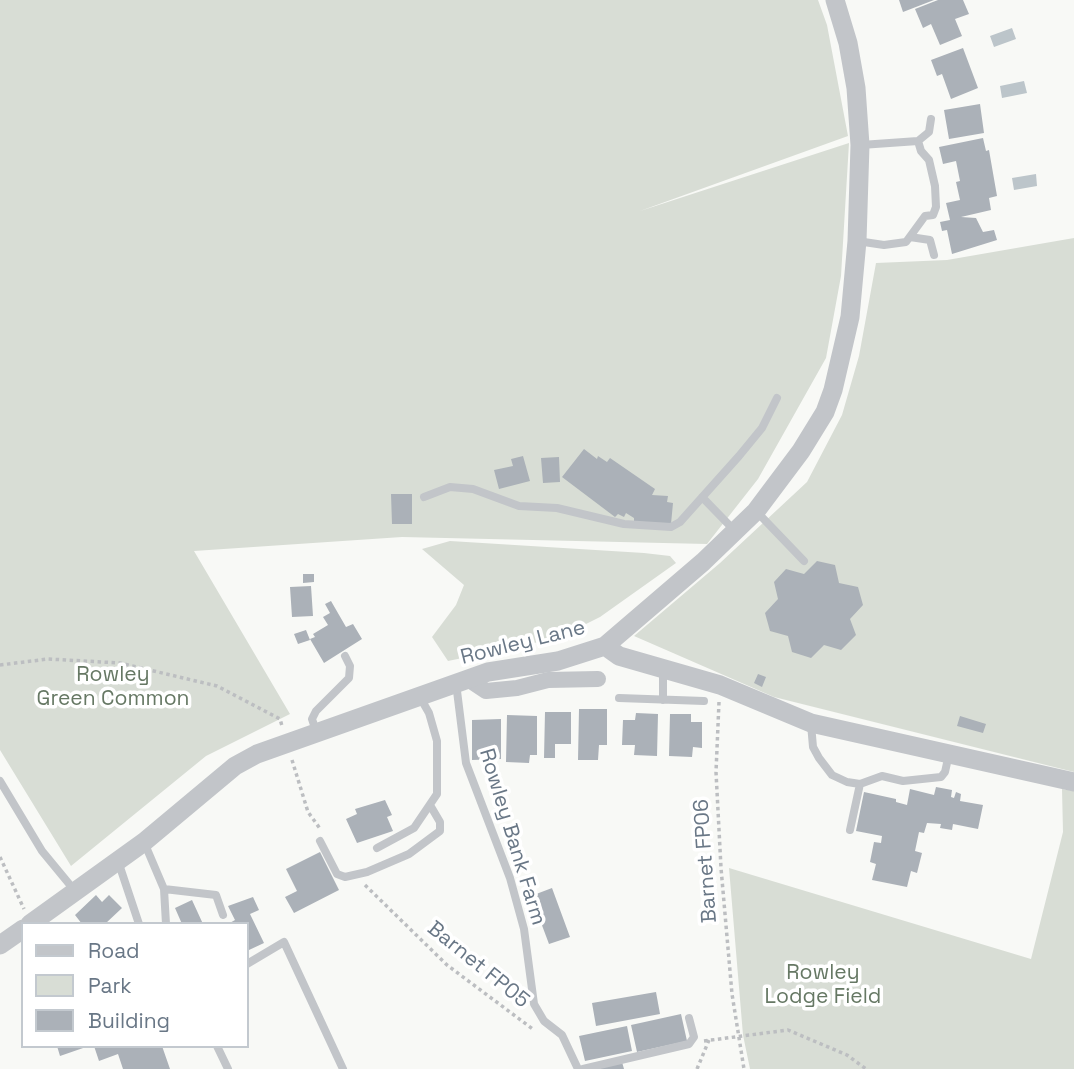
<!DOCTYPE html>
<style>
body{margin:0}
#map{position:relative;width:1074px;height:1069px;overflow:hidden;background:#f8f9f6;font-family:"Space Grotesk",sans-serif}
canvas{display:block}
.legend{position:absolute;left:21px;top:922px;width:228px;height:126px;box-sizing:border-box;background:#fff;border:2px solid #c3c9cf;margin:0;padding:9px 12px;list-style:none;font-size:21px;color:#697786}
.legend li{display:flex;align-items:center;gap:14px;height:35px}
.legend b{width:35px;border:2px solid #c3c9cf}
</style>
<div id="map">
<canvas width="1074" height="1069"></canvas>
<ul class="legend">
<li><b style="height:9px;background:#c2c5c9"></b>Road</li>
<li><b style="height:19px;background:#d8ddd5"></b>Park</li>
<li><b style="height:19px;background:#abb1b8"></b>Building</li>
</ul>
</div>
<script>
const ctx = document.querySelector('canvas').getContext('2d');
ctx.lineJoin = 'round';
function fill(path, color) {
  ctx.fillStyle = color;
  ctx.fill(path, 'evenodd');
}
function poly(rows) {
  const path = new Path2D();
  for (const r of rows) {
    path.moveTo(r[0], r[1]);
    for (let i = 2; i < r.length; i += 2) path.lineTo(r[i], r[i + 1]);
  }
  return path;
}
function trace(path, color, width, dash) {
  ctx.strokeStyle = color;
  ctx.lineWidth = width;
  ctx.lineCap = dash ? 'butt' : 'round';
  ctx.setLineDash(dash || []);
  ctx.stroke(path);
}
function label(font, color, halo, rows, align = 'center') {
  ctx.font = font + ' "Space Grotesk",sans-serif';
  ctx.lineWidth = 7;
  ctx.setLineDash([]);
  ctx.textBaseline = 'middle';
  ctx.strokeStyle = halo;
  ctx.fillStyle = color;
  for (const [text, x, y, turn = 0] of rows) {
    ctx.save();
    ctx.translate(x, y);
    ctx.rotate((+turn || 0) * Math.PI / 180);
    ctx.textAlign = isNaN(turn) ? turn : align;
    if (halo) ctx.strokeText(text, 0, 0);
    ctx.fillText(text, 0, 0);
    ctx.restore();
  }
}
const green = poly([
 [0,0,818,0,827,25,848,136,640,211,849,143,841,276,826,358,758,479,707,544,402,537,194,551,290,714,206,756,71,866,0,750],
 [1074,238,1074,772,774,697,634,636,720,563,807,482,842,415,859,356,876,263,947,260],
 [450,541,644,553,670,556,676,563,600,617,558,638,448,661,432,637,456,605,464,585,422,549],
 [1062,789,1074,791,1074,1069,750,1069,743,1035,729,868,1031,959,1063,832]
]);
const water = poly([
 [1012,28,1016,39,994,47,990,36],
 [1024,81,1027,93,1002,98,1000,86],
 [1036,174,1037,186,1014,190,1012,178]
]);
const building = poly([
 [899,0,934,0,903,12],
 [938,0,963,0,969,14,955,19,962,36,940,45,931,24,923,28,915,9],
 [963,48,978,88,951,99,942,74,937,76,931,60],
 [980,104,984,133,949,139,944,110],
 [983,138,986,151,989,150,997,196,989,198,991,210,961,217,976,218,983,232,994,230,997,240,952,254,947,230,942,231,940,222,950,220,946,203,960,200,956,182,960,181,956,161,943,164,939,147],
 [584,449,597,459,598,456,607,462,610,458,655,489,652,495,668,496,667,502,673,503,671,524,634,522,634,518,626,513,624,517,618,514,615,517,562,477],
 [523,456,530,481,499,489,494,470,513,466,511,459],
 [559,457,560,482,543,483,541,458],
 [391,494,412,494,412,524,392,524],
 [817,561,835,565,839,583,858,587,863,605,850,619,856,635,841,650,824,645,811,658,792,652,788,636,770,631,765,613,778,599,774,582,786,569,804,574],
 [303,574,314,574,314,582,303,583],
 [311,586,313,616,292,617,290,587],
 [331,601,346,627,353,624,362,639,324,663,310,639,315,637,313,634,328,625,323,617,330,613,325,604],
 [306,630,310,640,298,644,294,634],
 [758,674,766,677,762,687,754,683],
 [579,709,607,709,607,745,599,745,598,760,578,760],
 [545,712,571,712,571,744,555,744,555,758,544,758],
 [636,713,658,714,657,756,634,755,635,745,622,745,623,720,635,720],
 [670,714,691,714,691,722,702,722,702,748,693,747,692,757,669,756],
 [507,715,537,716,537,755,530,755,529,763,506,762],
 [960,716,986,724,983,733,957,726],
 [501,719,501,759,472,760,472,720],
 [936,787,952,790,951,797,954,798,956,792,961,794,960,801,983,805,978,829,953,824,952,830,940,828,941,824,927,823,924,833,919,832,915,851,922,853,917,873,911,871,907,887,872,880,876,864,870,862,874,842,881,843,882,836,856,831,864,792,896,799,896,802,907,805,910,789,934,795],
 [385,800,392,815,387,817,393,831,357,843,346,819,357,814,355,809],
 [320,852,339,890,294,913,285,897,297,891,286,869],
 [552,888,570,937,549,944,531,896],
 [96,895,102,902,109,895,122,908,105,924,82,924,75,915],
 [253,897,259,910,250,914,264,943,249,950,247,924,228,924,235,920,228,906],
 [192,900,203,924,182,924,175,908],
 [656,992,660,1014,596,1026,592,1003],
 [681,1014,687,1041,637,1052,631,1025],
 [627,1026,632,1051,585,1061,579,1036],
 [57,1046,86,1046,86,1047,60,1056],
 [94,1046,162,1046,170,1069,123,1069,118,1054,99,1061],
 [622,1062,624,1069,595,1069]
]);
const path = poly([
 [0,665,48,659,120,663,217,686,280,719,282,726],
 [719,702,716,772,721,868,732,994,744,1069],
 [292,760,308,812,321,830],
 [0,857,24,909],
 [365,885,447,965,534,1030],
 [704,1041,788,1030,847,1055,866,1069],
 [697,1069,709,1040]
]);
const service = poly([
 [861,145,918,141,929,132,931,119],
 [910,237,930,240,934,255],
 [857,241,884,245,906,242,925,216,933,215,936,207,935,186,929,160,921,151,918,141],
 [424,497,450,487,473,489,519,506,557,508,624,524,671,527,680,522,739,456,762,428,777,398],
 [702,497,734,530],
 [756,511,804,561],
 [663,668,663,700],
 [456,683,466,763,510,878,524,929,534,1004,544,1021,562,1035,578,1069],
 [619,698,704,701],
 [811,724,813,747,819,758,832,775,847,782,860,784,882,776,903,781,941,777,945,772,949,754],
 [316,731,312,719,316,711,349,678,350,666,345,656],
 [0,781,42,851,75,891],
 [850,830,860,784],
 [320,841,337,874,345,877,367,872,409,854,440,831,440,822,430,805],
 [144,842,164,889,216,895,223,915],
 [377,848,414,828,437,794,437,741,429,713,421,699],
 [118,861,139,924],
 [164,889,166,924],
 [247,964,284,942,343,1069],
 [217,1046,228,1069],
 [583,1069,689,1044,694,1037,689,1018]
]);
const minor = poly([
 [468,679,486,691,517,688,548,680,598,679]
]);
const tertiary = poly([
 [605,646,703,562,756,511,801,451,825,412,833,390,850,317,857,241,860,145,856,88,848,43,835,0],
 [30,924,144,842,235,766,257,754,488,672,558,661,605,646,619,656,720,685,811,723,1074,782],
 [0,945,23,929]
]);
const streetNames = [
 ["Rowley Lane",523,643,-14],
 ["Rowley Bank Farm",512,837,73],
 ["Barnet FP06",706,861,-94],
 ["Barnet FP05",478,965,39]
];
const parkNames = [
 ["Rowley",113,675],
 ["Green Common",113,699],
 ["Rowley",823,973],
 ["Lodge Field",823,997]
];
fill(green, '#d8ddd5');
fill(water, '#bcc5ca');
fill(building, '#abb1b8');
trace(path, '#bcbec1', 3.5, [3.5, 3.5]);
trace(service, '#c2c5c9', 8);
trace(minor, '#c2c5c9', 16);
trace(tertiary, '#c2c5c9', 19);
label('21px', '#697786', '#fff', streetNames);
label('21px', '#667864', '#fff', parkNames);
</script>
